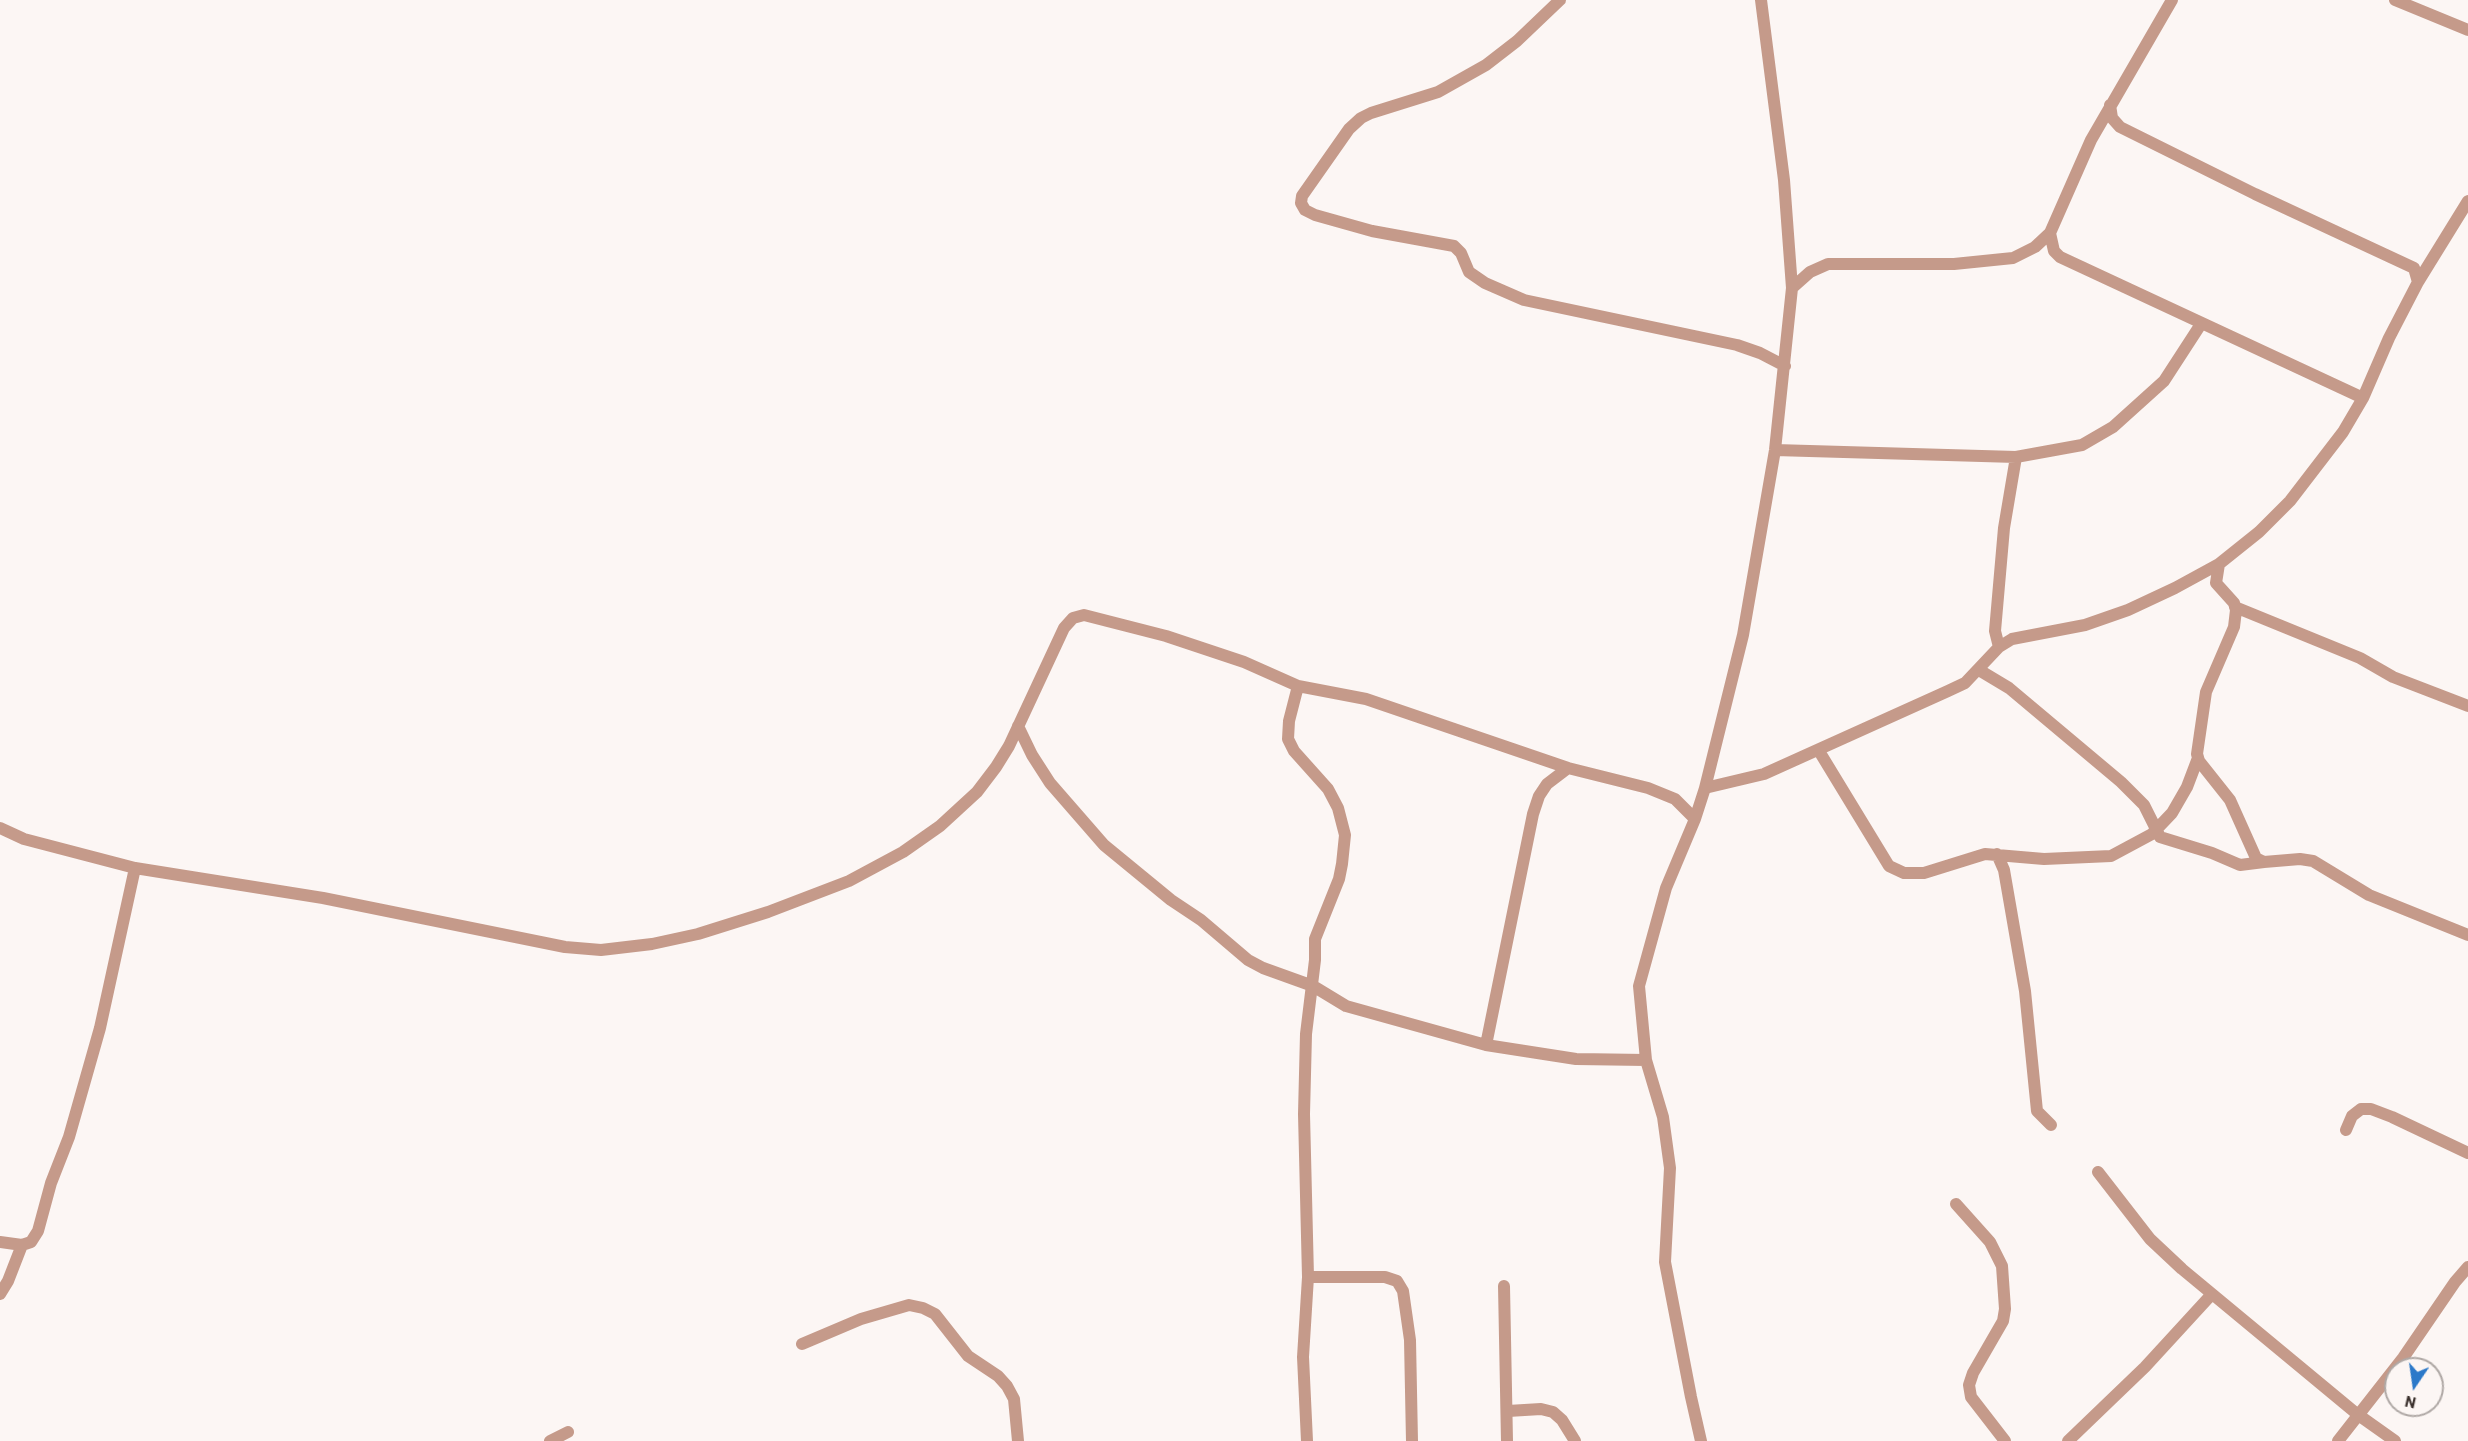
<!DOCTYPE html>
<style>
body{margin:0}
#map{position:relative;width:2468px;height:1441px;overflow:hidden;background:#fcf6f4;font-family:Barlow,sans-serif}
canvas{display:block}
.north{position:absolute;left:2384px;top:1357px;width:60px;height:60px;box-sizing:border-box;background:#fcf6f4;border:2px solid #afa8a5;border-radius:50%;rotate:193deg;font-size:16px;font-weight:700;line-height:24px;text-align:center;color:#3c322e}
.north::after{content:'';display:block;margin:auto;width:21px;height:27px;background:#2c79c9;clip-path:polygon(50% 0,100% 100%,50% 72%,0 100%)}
</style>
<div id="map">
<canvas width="2468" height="1441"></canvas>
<div class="north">N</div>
</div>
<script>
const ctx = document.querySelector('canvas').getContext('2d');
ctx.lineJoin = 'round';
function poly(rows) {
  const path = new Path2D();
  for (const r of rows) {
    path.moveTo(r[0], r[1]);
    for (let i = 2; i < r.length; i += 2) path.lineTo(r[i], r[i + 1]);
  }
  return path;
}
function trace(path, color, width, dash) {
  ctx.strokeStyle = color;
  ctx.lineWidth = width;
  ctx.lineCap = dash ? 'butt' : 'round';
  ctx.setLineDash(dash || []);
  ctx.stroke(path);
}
const minor = poly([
 [1560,0,1517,41,1486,65,1438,92,1371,113,1361,118,1349,129,1302,196,1301,203,1305,210,1315,215,1372,231,1454,246,1461,253,1469,272,1485,283,1524,300,1737,345,1760,353,1785,366],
 [2395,0,2468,30],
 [2110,105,2112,118,2120,127,2255,194,2414,268,2418,282],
 [2050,233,2054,251,2060,257,2363,398],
 [1792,288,1810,272,1828,264,1954,264,2013,258,2035,247,2050,233,2091,140,2172,0],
 [1775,450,2016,457,2082,445,2113,427,2164,381,2201,324],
 [2219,564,2216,583,2234,603,2236,610,2234,627,2206,692,2197,754,2199,761,2230,800,2256,858,2264,862,2300,859,2313,861,2369,895,2468,935],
 [2235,607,2360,658,2393,677,2468,706],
 [1999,647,1995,631,2004,528,2016,457],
 [1979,670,2009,688,2121,782,2144,805,2160,837,2212,853,2240,865,2264,862],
 [1298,686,1289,721,1288,739,1294,751,1328,789,1338,808,1345,835,1342,864,1339,879,1315,939,1315,960,1306,1034,1304,1114,1308,1277,1303,1357,1307,1441],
 [1018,726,1032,755,1050,783,1104,845,1171,900,1201,920,1248,960,1263,968,1313,986,1346,1006,1486,1045,1576,1059,1646,1060],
 [1819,751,1889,866,1904,873,1924,873,1985,854,2044,859,2111,856,2152,834,2172,813,2187,787,2198,758],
 [1705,788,1764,774,1948,691,1965,683,1999,647,2012,639,2085,625,2128,610,2175,588,2219,564,2259,532,2290,501,2343,432,2363,398,2389,338,2418,282,2468,201],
 [0,828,24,839,135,868,323,898,565,947,601,950,652,944,698,934,768,912,849,881,903,852,940,826,977,792,996,767,1009,746,1064,628,1073,618,1084,615,1166,636,1244,662,1298,686,1366,699,1568,768,1648,788,1675,799,1695,819],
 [1997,854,2004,870,2025,991,2037,1111,2051,1125],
 [1486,1045,1533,814,1539,796,1547,784,1568,768],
 [2346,1130,2352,1116,2361,1109,2371,1109,2392,1117,2468,1153],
 [2098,1172,2150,1239,2182,1269,2357,1414,2395,1441],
 [1956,1204,1990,1242,2002,1266,2005,1309,2003,1321,1973,1373,1969,1385,1971,1397,2005,1441],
 [0,1242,22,1245,31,1242,38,1231,51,1183,69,1137,100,1028,135,868],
 [1308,1277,1385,1277,1397,1281,1403,1291,1410,1340,1412,1441],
 [1504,1286,1507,1441],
 [0,1294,8,1281,22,1245],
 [802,1344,861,1319,909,1305,923,1308,935,1314,968,1356,998,1376,1007,1386,1014,1399,1018,1441],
 [1508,1411,1541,1409,1553,1412,1562,1420,1575,1441],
 [550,1441,568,1432],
 [1701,1441,1691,1397,1665,1262,1670,1168,1663,1117,1646,1060,1639,986,1666,888,1695,819,1705,788,1743,635,1775,450,1792,288,1784,180,1761,0],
 [2068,1441,2145,1367,2212,1294],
 [2338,1441,2403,1358,2455,1282,2468,1267]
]);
trace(minor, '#c59a8a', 12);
</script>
